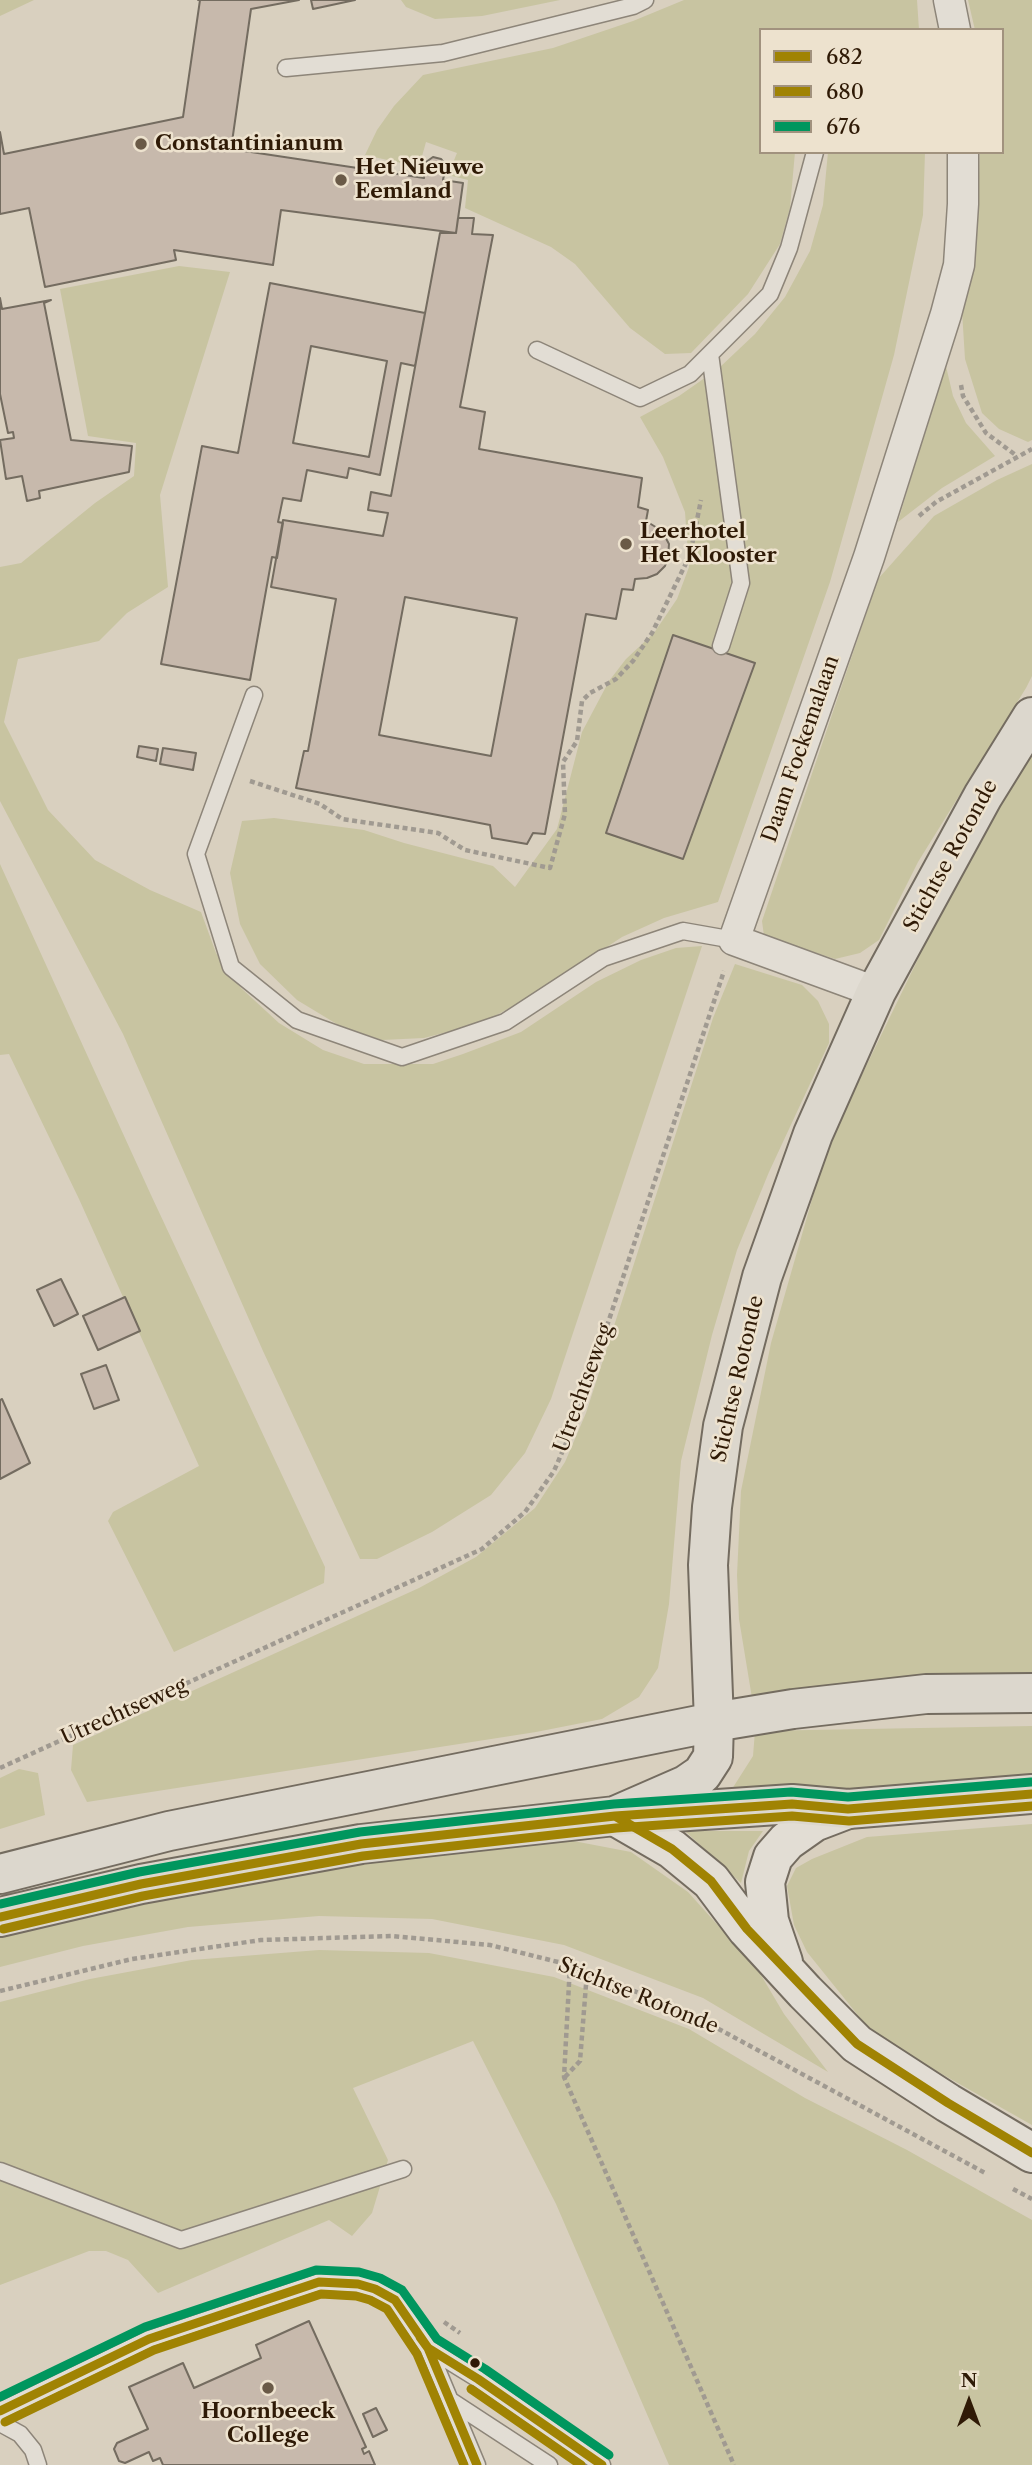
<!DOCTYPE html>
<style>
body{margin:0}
#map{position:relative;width:1032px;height:2465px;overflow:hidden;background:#d9d0bf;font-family:"Libre Caslon Text",serif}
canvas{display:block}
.legend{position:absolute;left:759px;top:28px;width:245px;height:126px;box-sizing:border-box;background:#ede2ce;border:2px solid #a1927e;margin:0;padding:9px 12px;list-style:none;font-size:21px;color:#2f1a06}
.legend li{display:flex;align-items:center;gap:14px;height:35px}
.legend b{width:35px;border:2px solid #a1927e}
.north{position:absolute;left:934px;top:2367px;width:70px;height:70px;-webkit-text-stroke:5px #ede2ce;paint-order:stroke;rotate:0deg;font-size:19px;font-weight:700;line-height:28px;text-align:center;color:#2f1a06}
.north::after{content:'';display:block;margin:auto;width:24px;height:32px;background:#2f1a06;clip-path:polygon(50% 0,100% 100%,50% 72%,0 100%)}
</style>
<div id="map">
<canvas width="1032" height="2465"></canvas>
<ul class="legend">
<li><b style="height:9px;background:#a08303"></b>682</li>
<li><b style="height:9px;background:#a08303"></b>680</li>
<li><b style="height:9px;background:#00965e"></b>676</li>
</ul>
<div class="north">N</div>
</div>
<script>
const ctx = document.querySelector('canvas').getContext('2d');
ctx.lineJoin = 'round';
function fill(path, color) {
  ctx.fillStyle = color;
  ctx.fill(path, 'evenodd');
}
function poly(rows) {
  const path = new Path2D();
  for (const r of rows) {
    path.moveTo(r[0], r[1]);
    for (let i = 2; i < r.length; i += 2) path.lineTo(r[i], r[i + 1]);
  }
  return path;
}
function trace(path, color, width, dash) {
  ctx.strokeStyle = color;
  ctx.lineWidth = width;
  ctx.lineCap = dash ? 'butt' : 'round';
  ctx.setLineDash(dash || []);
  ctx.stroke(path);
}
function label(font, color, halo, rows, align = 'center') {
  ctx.font = font + ' "Libre Caslon Text",serif';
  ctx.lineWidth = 5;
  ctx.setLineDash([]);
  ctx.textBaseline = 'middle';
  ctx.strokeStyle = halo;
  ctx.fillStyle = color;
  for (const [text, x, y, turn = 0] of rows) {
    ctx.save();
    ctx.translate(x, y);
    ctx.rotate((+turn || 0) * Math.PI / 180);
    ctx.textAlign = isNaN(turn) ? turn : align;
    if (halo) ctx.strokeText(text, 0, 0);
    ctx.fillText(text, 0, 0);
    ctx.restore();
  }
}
const green = poly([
 [0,0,34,0,0,16],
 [401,0,560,0,482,16,435,19,406,7],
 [684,0,917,0,919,30,761,30,761,152,795,152,790,208,780,244,748,294,691,353,665,354,630,328,575,264,551,247,465,208,468,180,448,175,457,153,426,142,419,167,365,155,377,130,394,106,423,75,553,48,633,21],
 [968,0,1032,0,1032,440,1028,442,999,429,982,413,965,359,962,311,976,249,980,152,1002,152,1002,30,975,30],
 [828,152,925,152,923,215,894,355,830,582,718,902,664,918,622,937,537,993,482,1023,424,1038,382,1040,340,1026,297,1000,260,964,240,924,230,873,242,821,274,818,364,830,404,843,493,866,515,887,557,829,582,732,609,681,626,659,654,633,677,599,689,567,685,512,663,457,640,417,679,396,719,368,755,334,785,297,810,251,823,205],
 [179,266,230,272,160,495,168,587,127,613,99,641,18,659,4,722,48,810,95,860,150,890,201,912,216,953,241,988,279,1023,323,1050,364,1064,433,1064,463,1054,521,1032,596,982,641,960,676,948,702,946,551,1399,525,1453,491,1495,432,1532,377,1559,360,1559,263,1351,123,1034,0,801,0,567,21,563,95,503,134,476,136,443,88,436,60,289],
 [945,362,953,396,966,423,995,456,942,488,898,522],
 [1032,464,1032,676,1026,688,918,862,879,940,860,953,835,959,764,936,762,921,878,579,934,516,997,480],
 [1032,750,1032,1678,752,1698,739,1619,737,1575,741,1491,771,1343,827,1147,964,864],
 [0,864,151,1195,325,1567,324,1583,174,1652,108,1521,113,1512,199,1466,79,1199,9,1054,0,1055],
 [735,964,802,985,818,1001,829,1024,829,1043,769,1172,737,1250,712,1335,681,1461,669,1604,658,1668,639,1697,602,1719,536,1732,87,1802,71,1770,73,1745,419,1588,476,1557,535,1508,565,1462,586,1413,713,1018],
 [1032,1726,1032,1775,725,1800,753,1756,755,1731],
 [19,1769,38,1773,45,1815,0,1829,0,1778],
 [1032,1824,1032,2125,901,2051,865,2024,807,1952,794,1925,787,1886,796,1868,812,1859,867,1837],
 [685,1831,763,1831,749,1851,741,1883],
 [563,1839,631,1852,688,1892,758,1970,784,2014,828,2072,703,1998,564,1945,432,1919,319,1916,188,1927,83,1946,0,1967,0,1931,299,1868],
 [319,1950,429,1953,554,1977,689,2029,805,2098,907,2150,1032,2220,1032,2465,669,2465,556,2204,473,2041,353,2088,388,2160,372,2213,352,2236,329,2220,158,2293,128,2260,106,2251,89,2251,0,2285,0,2002,90,1979,192,1960]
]);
const building = poly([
 [198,0,299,0,251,9,231,149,424,178,426,162,433,157,441,159,446,165,443,180,463,183,456,233,281,210,273,265,174,250,176,260,45,287,29,208,0,214,0,132,4,154,183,117,200,0,198,0],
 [311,0,355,0,313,9,311,0],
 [458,218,474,218,472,234,493,235,460,407,485,412,479,449,642,478,638,507,648,510,646,521,662,531,669,544,668,558,665,566,657,574,647,578,635,579,633,590,622,589,616,619,586,614,545,834,533,833,527,844,492,838,490,825,296,788,304,751,308,751,336,599,271,587,283,520,383,536,388,513,368,510,371,492,391,496,440,233,456,233,458,218],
 [405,597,517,618,491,756,379,735,405,597],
 [270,283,425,313,415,366,401,363,380,475,349,468,347,478,307,470,301,501,283,498,278,522,283,523,277,558,272,557,250,680,161,664,202,446,238,453,270,283],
 [311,346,387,361,369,457,293,443,311,346],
 [0,298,2,309,51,300,44,303,71,440,132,446,129,472,39,491,40,498,27,501,22,476,6,479,0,440,14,438,13,432,8,433,0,394,0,298],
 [673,635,755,663,683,859,606,833,673,635],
 [139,746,158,749,156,761,137,757,139,746],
 [163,748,196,753,193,770,160,764,163,748],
 [61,1279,78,1314,54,1326,37,1290,61,1279],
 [125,1297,140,1331,98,1350,83,1316,125,1297],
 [106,1365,119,1400,94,1409,81,1374,106,1365],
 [2,1399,30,1463,0,1479,0,1400,2,1399],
 [309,2321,366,2447,362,2449,364,2454,369,2451,375,2465,163,2465,160,2458,153,2461,149,2452,125,2463,119,2461,114,2449,117,2443,148,2429,129,2387,183,2363,194,2388,261,2358,256,2345,309,2321],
 [376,2408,387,2430,373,2437,363,2414,376,2408]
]);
const path = poly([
 [961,385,963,396,986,433,1017,456],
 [919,516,936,502,1032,449],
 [250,781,320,804,342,819,438,833,465,850,550,868,565,814,563,762,577,741,582,701,590,693,616,679,633,661,652,633,690,555,701,500],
 [0,1768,482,1549,525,1512,554,1471,576,1420,724,971],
 [570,1965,564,2077,734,2465],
 [0,1991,132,1959,261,1940,392,1936,490,1945,570,1965,691,2014,987,2174],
 [565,2077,580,2061,587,1972],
 [1013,2189,1032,2199],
 [444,2322,460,2333]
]);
const lane = poly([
 [286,68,443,53,633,6,645,0],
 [537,350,640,398,690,374,770,294,789,248,815,152],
 [710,354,741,583,721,646],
 [254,695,196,854,231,967,297,1020,402,1057,505,1022,603,958,683,931,734,940],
 [0,2171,181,2240,403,2169],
 [428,2348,478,2379,602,2465],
 [451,2401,549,2465],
 [0,2411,149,2339,319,2282,358,2284,375,2289,395,2300,428,2348,477,2465],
 [0,2423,20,2434,33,2450,38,2465]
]);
const street = poly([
 [949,0,955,30],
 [876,992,734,940,869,557,946,314,959,265,963,204,963,152]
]);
const secondary = poly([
 [615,1816,672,1849,711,1881,747,1929,805,1992,857,2044,948,2103,1032,2153],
 [783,1962,769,1921,765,1882,773,1857,787,1841,814,1822,848,1809]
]);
const primary = poly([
 [615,1816,686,1785,702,1774,713,1757,714,1722,708,1565,712,1507,723,1426,762,1277,813,1134,876,992,983,796,1032,717],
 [0,1874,169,1831,714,1722,793,1709,926,1694,1032,1693],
 [0,1917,141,1884,361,1844,615,1816,792,1804,848,1809,1032,1794]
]);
const bus1 = poly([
 [615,1816,672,1849,711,1881,747,1929,857,2044,948,2103,1032,2153],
 [0,1917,141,1884,361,1844,615,1816,792,1804,848,1809,1032,1794],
 [420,2337,428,2348,477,2465],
 [0,2411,149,2339,319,2282,358,2284,375,2289,395,2300,428,2348,478,2379,602,2465]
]);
const bus2 = poly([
 [3,1929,143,1896,363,1856,616,1828,792,1816,849,1821,1032,1806],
 [471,2389,581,2465],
 [5,2422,154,2350,321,2294,356,2296,370,2300,387,2309,417,2354,464,2465]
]);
const bus3 = poly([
 [0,1904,139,1872,360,1832,614,1804,791,1792,848,1797,1031,1782],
 [0,2397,145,2327,316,2270,359,2272,380,2278,402,2290,437,2339,485,2369,609,2455]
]);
const markers = [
 [141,144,7,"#6a5a47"],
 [341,180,7,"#6a5a47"],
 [626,544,7,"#6a5a47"],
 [475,2363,6,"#2f1a06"],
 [268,2388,7,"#6a5a47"]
];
const poiNames = [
 ["Constantinianum",155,144],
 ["Het Nieuwe",355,168],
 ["Eemland",355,192],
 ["Leerhotel",640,532],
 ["Het Klooster",640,556],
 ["Hoornbeeck",268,2412,"center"],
 ["College",268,2436,"center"]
];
const streetNames = [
 ["Daam Fockemalaan",801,749,-71],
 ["Stichtse Rotonde",951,856,-61],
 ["Stichtse Rotonde",738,1379,-77],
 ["Utrechtseweg",584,1388,-70],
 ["Utrechtseweg",124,1712,-24],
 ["Stichtse Rotonde",638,1996,22]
];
fill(green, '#c8c4a1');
fill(building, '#c7b9ac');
trace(building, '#746c60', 2);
trace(lane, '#8d8579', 19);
trace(street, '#8d8579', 33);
trace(secondary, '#746c60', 42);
trace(primary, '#746c60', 42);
trace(path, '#a09a91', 4.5, [5, 3.5]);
trace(lane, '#e2ddd4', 16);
trace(street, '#e2ddd4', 30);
trace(secondary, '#e2ddd4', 38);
trace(primary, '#dcd7cd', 38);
trace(bus1, '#a08303', 9);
trace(bus2, '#a08303', 9);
trace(bus3, '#00965e', 9);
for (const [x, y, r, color] of markers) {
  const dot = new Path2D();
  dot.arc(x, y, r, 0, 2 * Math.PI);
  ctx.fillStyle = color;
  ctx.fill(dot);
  trace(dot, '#ede2ce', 2.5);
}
label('bold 21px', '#2f1a06', '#ede2ce', poiNames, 'left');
label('21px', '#2f1a06', '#ede2ce', streetNames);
</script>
